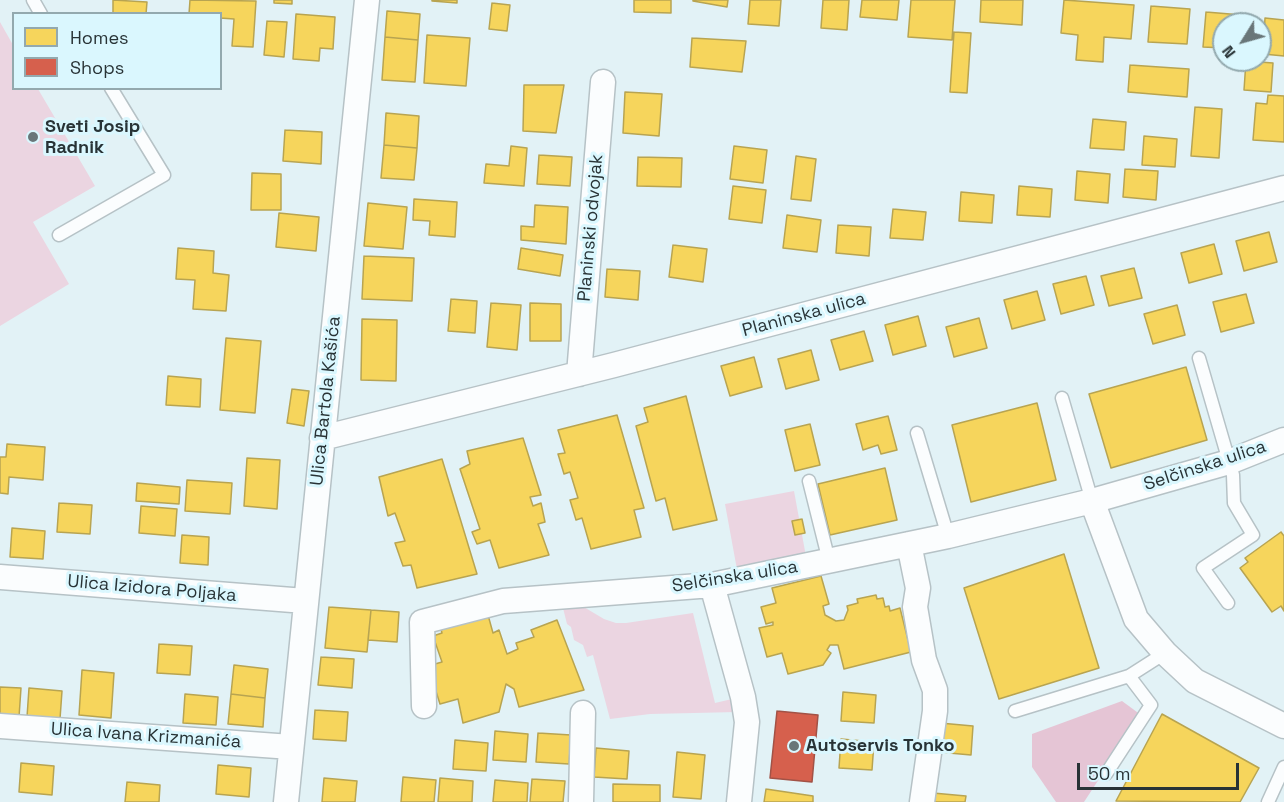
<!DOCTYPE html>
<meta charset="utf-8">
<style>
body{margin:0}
#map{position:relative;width:1284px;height:802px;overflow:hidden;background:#e2f2f6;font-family:"Space Grotesk",sans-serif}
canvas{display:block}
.legend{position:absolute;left:12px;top:12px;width:210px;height:78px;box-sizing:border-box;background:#daf7fe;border:2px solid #93a9ae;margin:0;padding:8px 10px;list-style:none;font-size:18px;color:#283336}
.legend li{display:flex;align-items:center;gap:12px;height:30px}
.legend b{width:30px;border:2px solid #93a9ae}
.north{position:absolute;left:1212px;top:12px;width:60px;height:60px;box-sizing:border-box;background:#daf7fe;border:2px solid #93a9ae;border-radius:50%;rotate:233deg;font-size:16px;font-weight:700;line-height:24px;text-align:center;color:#283336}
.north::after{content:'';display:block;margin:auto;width:21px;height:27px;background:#697679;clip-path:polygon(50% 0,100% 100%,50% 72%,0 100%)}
.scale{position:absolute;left:1077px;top:763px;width:162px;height:27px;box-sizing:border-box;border:3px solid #283336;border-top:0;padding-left:8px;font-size:18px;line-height:21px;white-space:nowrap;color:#283336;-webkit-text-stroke:4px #daf7fe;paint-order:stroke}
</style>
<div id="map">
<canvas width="1284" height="802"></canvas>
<ul class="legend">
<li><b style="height:16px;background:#f6d55c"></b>Homes</li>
<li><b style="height:16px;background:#d6604d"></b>Shops</li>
</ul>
<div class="north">N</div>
<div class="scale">50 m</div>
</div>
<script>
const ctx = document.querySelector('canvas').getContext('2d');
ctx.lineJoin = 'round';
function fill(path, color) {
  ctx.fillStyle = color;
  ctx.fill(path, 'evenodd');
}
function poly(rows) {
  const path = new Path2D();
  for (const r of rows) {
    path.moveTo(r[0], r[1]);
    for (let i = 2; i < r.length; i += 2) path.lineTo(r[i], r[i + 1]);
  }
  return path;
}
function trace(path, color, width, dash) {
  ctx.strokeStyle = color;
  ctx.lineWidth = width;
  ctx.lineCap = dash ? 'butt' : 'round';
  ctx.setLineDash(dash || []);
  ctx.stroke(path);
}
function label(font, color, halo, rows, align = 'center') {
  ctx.font = font + ' "Space Grotesk",sans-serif';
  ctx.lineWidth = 6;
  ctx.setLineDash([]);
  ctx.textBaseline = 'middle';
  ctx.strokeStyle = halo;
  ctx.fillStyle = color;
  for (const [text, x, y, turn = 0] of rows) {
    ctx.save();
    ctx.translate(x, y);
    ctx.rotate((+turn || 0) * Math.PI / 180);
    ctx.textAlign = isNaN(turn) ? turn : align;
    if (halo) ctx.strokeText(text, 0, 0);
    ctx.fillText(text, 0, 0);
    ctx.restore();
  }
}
const green = poly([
 [0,22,13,45,14,88,38,89,95,186,33,222,69,284,0,326],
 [794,491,807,562,738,575,725,504],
 [561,600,572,600,604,619,616,623,626,623,693,613,715,703,732,699,737,712,650,714,610,719,593,655,587,657,583,645,574,640,571,627,567,624]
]);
const forest = poly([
 [1122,701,1141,715,1084,802,1056,802,1032,767,1032,734]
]);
const homes = poly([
 [113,0,147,2,146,14,113,14,113,0],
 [190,0,256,1,253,47,232,46,234,19,220,18,220,14,189,14,190,0],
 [274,0,292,0,292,4,274,3,274,0],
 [432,0,457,0,457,3,432,1,432,0],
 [634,0,671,0,671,13,634,12,634,0],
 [693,0,728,0,727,7,693,1,693,0],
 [750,0,781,0,779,26,748,24,750,0],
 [823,0,849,0,847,30,821,28,823,0],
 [862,0,899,0,897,20,860,17,862,0],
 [911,0,955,0,952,40,908,37,911,0],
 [981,0,1023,0,1022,25,980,22,981,0],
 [1064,0,1134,5,1131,39,1104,37,1103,62,1076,60,1078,35,1061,33,1064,0],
 [492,3,510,5,507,31,489,29,492,3],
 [1151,6,1190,9,1187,44,1148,42,1151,6],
 [387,11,420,14,418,40,385,37,387,11],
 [1206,12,1242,15,1242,24,1224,24,1224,48,1203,47,1206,12],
 [296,14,335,17,333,49,320,48,319,61,293,59,296,14],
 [1265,18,1284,20,1284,56,1263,54,1265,18],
 [267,21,287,22,284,57,264,55,267,21],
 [954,32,971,33,967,93,950,92,954,32],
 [427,35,470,38,466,86,424,83,427,35],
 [385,37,418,40,415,82,382,80,385,37],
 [692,38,746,41,742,72,690,67,692,38],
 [1246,61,1273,63,1271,92,1244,90,1246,61],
 [1130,65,1189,69,1187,97,1128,92,1130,65],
 [524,85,564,85,556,133,523,131,524,85],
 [625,92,662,94,659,136,623,133,625,92],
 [1268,95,1284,96,1284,142,1253,140,1256,103,1267,104,1268,95],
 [1195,107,1222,109,1219,158,1191,156,1195,107],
 [386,113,419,116,417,148,384,145,386,113],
 [1093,119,1126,122,1124,150,1090,148,1093,119],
 [285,130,322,132,321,164,283,161,285,130],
 [1144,136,1177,139,1175,167,1142,165,1144,136],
 [384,145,417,148,414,180,381,178,384,145],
 [511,146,527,148,524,186,484,183,486,164,509,166,511,146],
 [734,146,767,150,763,183,730,179,734,146],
 [539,155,572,157,570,186,537,184,539,155],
 [796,156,816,159,811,201,791,199,796,156],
 [638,157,682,158,681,187,637,186,638,157],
 [1125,169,1158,171,1156,200,1123,197,1125,169],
 [1077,171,1110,174,1108,203,1075,200,1077,171],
 [252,173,281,174,281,210,251,210,252,173],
 [733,186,766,190,762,223,729,219,733,186],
 [1019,186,1052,189,1050,217,1017,215,1019,186],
 [961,192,994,195,992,223,959,221,961,192],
 [414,199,457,202,455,237,429,235,430,221,413,220,414,199],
 [368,203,407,207,403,249,364,246,368,203],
 [535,205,568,207,566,244,521,240,521,226,534,227,535,205],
 [893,209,926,212,923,240,890,238,893,209],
 [279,213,319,217,316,251,276,247,279,213],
 [787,215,821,220,817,252,783,248,787,215],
 [838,225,871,227,869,256,836,253,838,225],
 [1269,232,1277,262,1244,271,1236,241,1269,232],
 [1214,244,1222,274,1189,283,1181,253,1214,244],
 [673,245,707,249,703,282,669,277,673,245],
 [178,248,214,251,213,273,229,275,226,311,193,309,195,280,176,279,178,248],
 [521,248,563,255,560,276,518,269,521,248],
 [364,256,414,258,412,301,362,299,364,256],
 [1134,268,1142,298,1109,306,1101,276,1134,268],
 [607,269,640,271,638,300,605,297,607,269],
 [1086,276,1094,305,1061,314,1053,284,1086,276],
 [1037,291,1045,320,1012,329,1004,300,1037,291],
 [1246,294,1254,323,1221,332,1213,302,1246,294],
 [451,299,477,301,475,333,448,331,451,299],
 [491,303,521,305,517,350,487,347,491,303],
 [530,303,561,304,561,341,530,341,530,303],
 [1177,305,1185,335,1153,344,1144,314,1177,305],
 [918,316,926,346,893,355,885,325,918,316],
 [979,318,987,348,954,357,946,327,979,318],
 [362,319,397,320,396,381,361,380,362,319],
 [864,331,873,361,840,370,831,340,864,331],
 [226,338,261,341,255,413,220,410,226,338],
 [811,350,819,380,786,389,778,359,811,350],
 [754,357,762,387,730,396,721,366,754,357],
 [1186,367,1207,440,1111,468,1089,394,1186,367],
 [168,376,201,379,200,407,166,405,168,376],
 [292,389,309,391,304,426,287,423,292,389],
 [686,396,717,520,673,530,665,498,656,501,636,426,648,422,644,408,686,396],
 [1037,403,1056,480,971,502,952,425,1037,403],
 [617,415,644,508,634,510,641,537,591,549,582,518,576,520,570,500,578,498,570,472,564,474,558,454,565,453,558,430,617,415],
 [888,416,897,450,881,454,878,445,863,450,856,424,888,416],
 [810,424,820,465,795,471,785,430,810,424],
 [523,438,541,495,530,497,533,506,541,503,545,522,538,524,549,555,499,568,490,540,477,544,472,532,480,529,460,469,470,464,467,451,523,438],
 [7,444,45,447,43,480,9,477,8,494,0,493,0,457,6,457,7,444],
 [247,458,280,460,277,509,244,506,247,458],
 [442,459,477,574,417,588,411,565,403,566,395,543,405,541,395,513,388,516,379,477,442,459],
 [885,468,897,520,830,535,818,484,885,468],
 [187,480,232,483,230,514,185,511,187,480],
 [137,483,180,487,179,504,136,501,137,483],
 [59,503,92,505,90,534,57,532,59,503],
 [141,506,177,509,175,536,139,533,141,506],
 [802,519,805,533,795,535,792,521,802,519],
 [12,528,45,531,43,559,10,557,12,528],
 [1281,532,1284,536,1284,611,1281,606,1272,612,1240,568,1248,562,1245,558,1281,532],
 [182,535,209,537,208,565,180,563,182,535],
 [1064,554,1099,668,999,699,964,588,1064,554],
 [821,576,829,604,823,606,825,615,836,621,844,620,848,610,847,606,858,603,857,599,876,595,877,599,883,598,885,607,889,606,890,611,900,608,911,652,844,669,838,645,830,645,827,650,831,653,823,665,788,674,782,653,767,657,759,628,773,625,773,622,766,624,761,607,776,603,772,588,821,576],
 [329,607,371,610,367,652,325,648,329,607],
 [371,610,399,612,397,642,368,640,371,610],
 [488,615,493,633,499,630,507,654,518,649,516,643,534,637,531,630,557,620,584,690,519,707,514,689,506,684,499,712,463,723,458,699,440,704,428,666,442,662,433,636,442,633,440,626,488,615],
 [159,644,192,646,190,675,157,673,159,644],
 [321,657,354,659,352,688,318,685,321,657],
 [234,665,268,669,265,698,231,694,234,665],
 [82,670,114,673,111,718,79,715,82,670],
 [0,687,21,688,19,717,0,715,0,687],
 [29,688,62,691,60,719,27,717,29,688],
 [843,692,876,695,874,723,841,721,843,692],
 [185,694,218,697,216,725,183,723,185,694],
 [231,694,265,698,263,727,228,724,231,694],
 [315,710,348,712,346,741,313,739,315,710],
 [1162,714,1259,768,1240,802,1116,801,1162,714],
 [940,723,973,726,971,755,938,752,940,723],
 [495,731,528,734,526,762,493,760,495,731],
 [538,733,571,735,569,764,536,762,538,733],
 [841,739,874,742,872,770,839,768,841,739],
 [455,740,488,743,486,771,453,769,455,740],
 [596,748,629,751,627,779,594,777,596,748],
 [677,752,705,755,701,799,673,797,677,752],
 [21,763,54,766,52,795,19,792,21,763],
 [218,765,251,768,249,797,216,794,218,765],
 [403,777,436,780,434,802,401,802,403,777],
 [324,778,357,781,355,802,322,802,324,778],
 [440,778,473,781,472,802,438,802,440,778],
 [532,779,565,781,563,802,530,802,532,779],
 [495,780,528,783,527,802,493,802,495,780],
 [127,782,160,785,159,802,125,802,127,782],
 [613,784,660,785,660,802,613,802,613,784],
 [766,789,813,796,813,802,764,802,766,789],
 [933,793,966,796,965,802,932,802,933,793]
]);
const shops = poly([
 [777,711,818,715,812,782,770,778,777,711]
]);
const lane = poly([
 [33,0,41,14],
 [59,235,164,175,111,88],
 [1199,358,1233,475,1234,503,1253,535,1203,568,1228,603],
 [1062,398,1092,501],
 [917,433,948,536],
 [809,481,829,561],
 [1015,711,1129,676,1165,653],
 [1106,774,1151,705,1129,676],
 [1268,802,1284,767]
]);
const street = poly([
 [579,374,603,82],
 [322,438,614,365,1284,188],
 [1092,501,1136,619,1165,653,1195,681,1284,726],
 [909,544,918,588,915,607,924,660,935,690,935,711,922,802],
 [0,577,305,601],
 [712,585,743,697,747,722,739,802],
 [424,706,422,622,503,601,712,585,948,536,1092,501,1229,462,1284,440],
 [0,726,291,747],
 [286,802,367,0],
 [581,802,583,713]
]);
const markers = [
 [33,137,6,"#697679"],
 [794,746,6,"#697679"]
];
const poiNames = [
 ["Sveti Josip",45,127],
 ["Radnik",45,148],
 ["Autoservis Tonko",806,746]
];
const streetNames = [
 ["Planinski odvojak",591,228,-85],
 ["Planinska ulica",804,315,-15],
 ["Ulica Bartola Kašića",326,401,-84],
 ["Selčinska ulica",1205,466,-18],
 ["Selčinska ulica",735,577,-9],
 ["Ulica Izidora Poljaka",152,589,5],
 ["Ulica Ivana Krizmanića",146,736,4]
];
fill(green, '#ebd5e1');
fill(forest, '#e5c5d5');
fill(homes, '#f6d55c');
trace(homes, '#b8a451', 1.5);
fill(shops, '#d6604d');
trace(shops, '#a25246', 1.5);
trace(lane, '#b6c2c6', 15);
trace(street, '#b6c2c6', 27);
trace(lane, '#fbfdfe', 12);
trace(street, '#fbfdfe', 24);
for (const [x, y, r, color] of markers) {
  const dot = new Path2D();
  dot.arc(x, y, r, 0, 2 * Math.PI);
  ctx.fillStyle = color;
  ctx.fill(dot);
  trace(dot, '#daf7fe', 2);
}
label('bold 18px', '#283336', '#daf7fe', poiNames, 'left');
label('18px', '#283336', '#daf7fe', streetNames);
</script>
